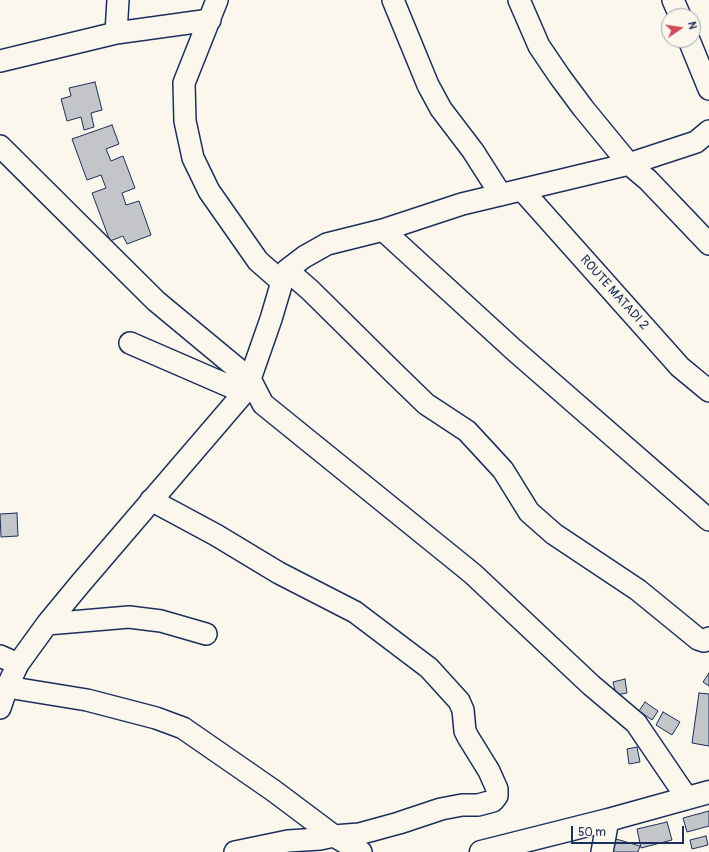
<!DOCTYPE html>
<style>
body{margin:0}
#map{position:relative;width:709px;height:852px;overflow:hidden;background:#fbf7ec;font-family:Pangolin,sans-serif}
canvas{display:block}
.north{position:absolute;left:661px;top:8px;width:40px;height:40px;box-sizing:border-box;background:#fbf7ec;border:1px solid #a1a7b3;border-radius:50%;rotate:77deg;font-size:11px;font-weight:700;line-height:16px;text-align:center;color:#1b2f5e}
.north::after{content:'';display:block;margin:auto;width:14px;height:18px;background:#d1495b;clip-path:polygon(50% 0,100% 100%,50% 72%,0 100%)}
.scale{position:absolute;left:571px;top:826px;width:113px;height:18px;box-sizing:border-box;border:2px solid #1b2f5e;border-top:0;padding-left:5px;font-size:12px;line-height:14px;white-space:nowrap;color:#1b2f5e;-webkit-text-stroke:3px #fbf7ec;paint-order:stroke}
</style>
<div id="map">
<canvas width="709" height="852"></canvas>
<div class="north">N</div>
<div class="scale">50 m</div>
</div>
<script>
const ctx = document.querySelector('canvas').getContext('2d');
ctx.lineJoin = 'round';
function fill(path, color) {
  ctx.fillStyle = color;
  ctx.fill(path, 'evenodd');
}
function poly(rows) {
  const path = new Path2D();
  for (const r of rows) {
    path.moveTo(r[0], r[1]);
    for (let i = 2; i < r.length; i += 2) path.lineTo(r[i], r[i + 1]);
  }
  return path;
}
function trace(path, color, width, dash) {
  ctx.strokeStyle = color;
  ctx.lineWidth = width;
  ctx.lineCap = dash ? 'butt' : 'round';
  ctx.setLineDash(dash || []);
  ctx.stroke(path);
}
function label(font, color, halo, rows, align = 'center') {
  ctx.font = font + ' Pangolin,sans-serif';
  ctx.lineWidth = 3;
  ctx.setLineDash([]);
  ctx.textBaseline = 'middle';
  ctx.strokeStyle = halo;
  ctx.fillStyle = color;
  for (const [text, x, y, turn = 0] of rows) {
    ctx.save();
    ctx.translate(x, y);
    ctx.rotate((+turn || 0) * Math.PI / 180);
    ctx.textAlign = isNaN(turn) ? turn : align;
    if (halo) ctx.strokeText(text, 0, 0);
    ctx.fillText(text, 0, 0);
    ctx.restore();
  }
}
const building = poly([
 [95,82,102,110,91,113,94,127,84,130,81,117,67,121,61,99,71,96,69,88,95,82],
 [112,125,119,144,106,149,111,161,123,156,135,188,122,193,126,205,139,201,151,235,127,244,123,236,110,241,92,193,106,188,101,175,87,180,72,139,112,125],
 [17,513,18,536,1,537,0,514,17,513],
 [709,673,709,686,703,682,709,673],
 [625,679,627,693,616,695,613,682,625,679],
 [699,693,709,694,709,746,692,743,699,693],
 [645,702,658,711,652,720,639,711,645,702],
 [663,712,680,722,672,735,656,725,663,712],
 [637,747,640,762,629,764,627,749,637,747],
 [709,811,709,826,687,832,683,818,709,811],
 [667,822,672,840,641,848,637,829,667,822],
 [706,836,708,845,692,849,690,840,706,836],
 [616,839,640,846,638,852,612,852,616,839]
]);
const minor = poly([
 [217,0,184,83,185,121,193,158,209,191,258,261,282,282],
 [393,0,428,85,441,109,473,151,501,195],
 [519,0,539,46,560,77,583,108,629,164,648,180,709,244],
 [673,0,680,16],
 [116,33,118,0],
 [689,40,709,89],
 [0,61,116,33,210,20],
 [0,146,156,301,250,379,263,404,473,574,591,685,636,723,687,798],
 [523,191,680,367,709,391],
 [383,230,513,349,709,520],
 [287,270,310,290,394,373,426,404,467,431,503,470,529,512,554,534,638,590,698,639,704,641,709,638],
 [130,343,236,389,242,395],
 [151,500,216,535,279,573,355,612,429,668,459,701,463,710,465,731,468,737,489,771,497,789,497,796,493,801,478,805,462,805,441,809,399,823,359,834,334,836,320,839,288,841,235,852],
 [47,624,129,617,161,621,206,634],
 [0,656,18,664],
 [0,689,7,687,87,700,156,718,183,728,274,791,334,836,361,852],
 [0,708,7,687,18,664,47,624,80,584,242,395,250,379,271,319,282,282,287,270,304,257,327,244,383,230,462,204,629,164,696,142,709,131],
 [602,852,608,820]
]);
const highway = poly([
 [481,852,608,820,709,792]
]);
const streetNames = [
 ["ROUTE MATADI 2",614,293,48]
];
fill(building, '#c3c5c9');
trace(building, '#1b2f5e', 1);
trace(minor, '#1b2f5e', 24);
trace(highway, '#1b2f5e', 25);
trace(minor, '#fbf7ec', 21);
trace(highway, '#fbf7ec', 22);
label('13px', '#1b2f5e', '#fbf7ec', streetNames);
</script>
